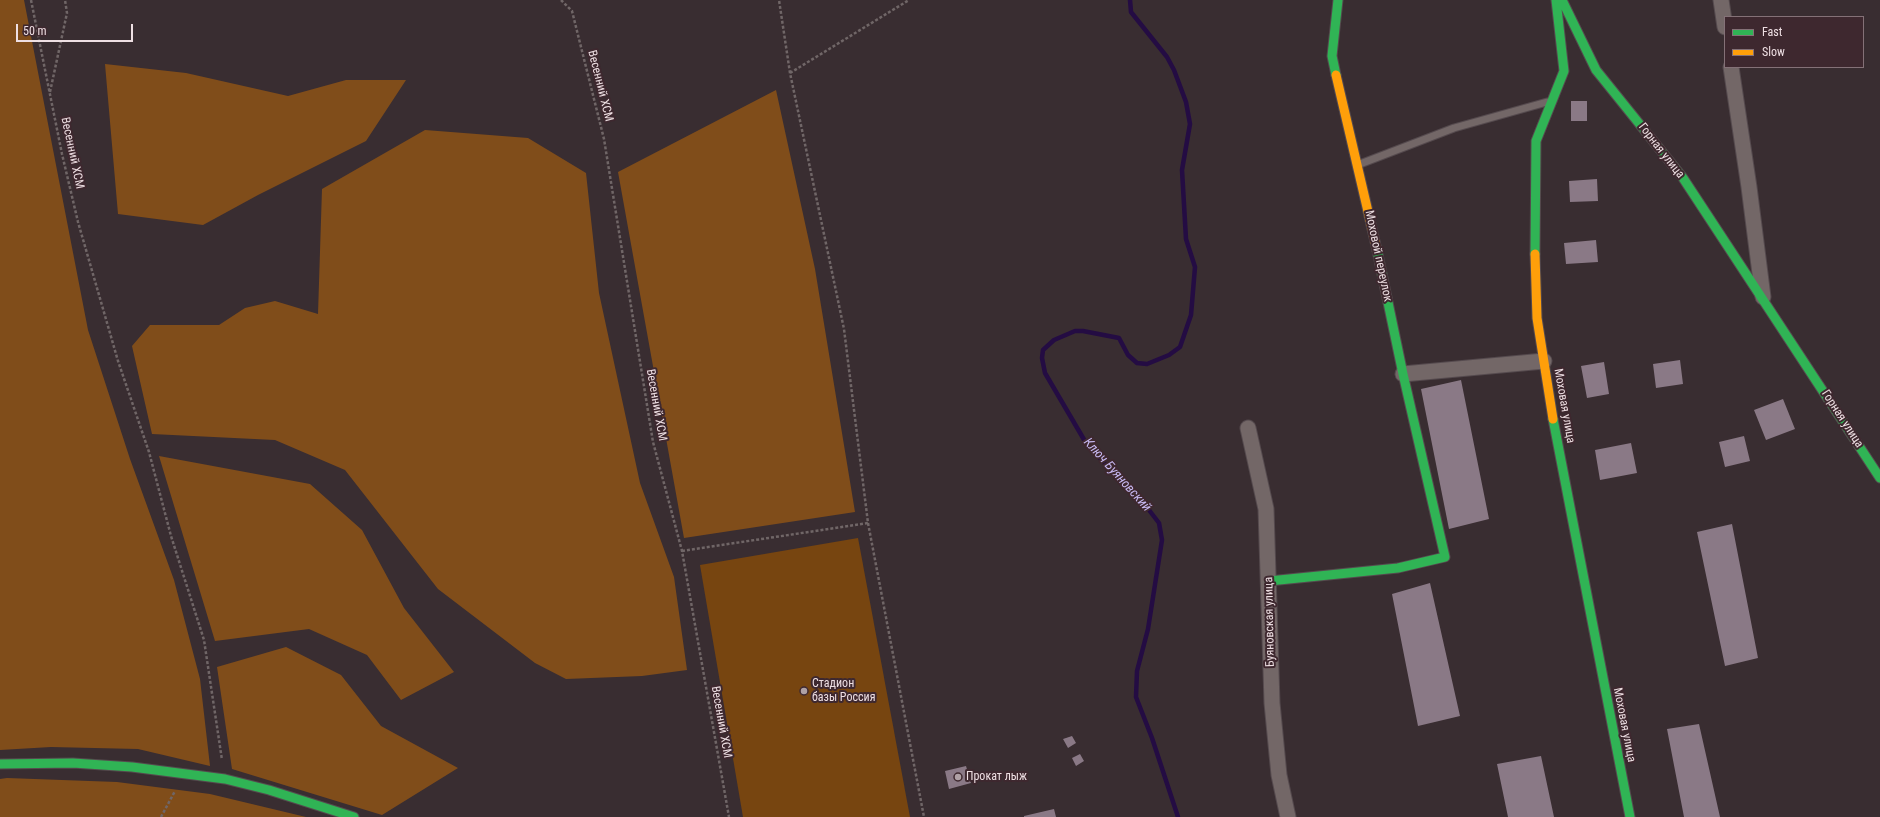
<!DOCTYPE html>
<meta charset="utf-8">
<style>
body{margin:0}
#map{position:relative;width:1880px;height:817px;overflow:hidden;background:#392d31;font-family:"Roboto Condensed",sans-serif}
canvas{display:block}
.legend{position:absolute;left:1724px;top:16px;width:140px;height:52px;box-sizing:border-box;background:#3e282f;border:1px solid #847177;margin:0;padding:5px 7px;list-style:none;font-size:12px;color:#eedfe3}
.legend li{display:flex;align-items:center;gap:8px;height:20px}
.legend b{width:20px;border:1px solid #847177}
.scale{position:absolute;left:16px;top:24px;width:117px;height:18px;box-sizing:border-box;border:2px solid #eedfe3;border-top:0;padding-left:5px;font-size:12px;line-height:14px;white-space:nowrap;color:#eedfe3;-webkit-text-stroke:3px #3e282f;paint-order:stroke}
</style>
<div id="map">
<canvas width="1880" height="817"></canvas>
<ul class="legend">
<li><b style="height:5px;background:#30b455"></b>Fast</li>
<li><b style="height:5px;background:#ff9f0a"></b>Slow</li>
</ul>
<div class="scale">50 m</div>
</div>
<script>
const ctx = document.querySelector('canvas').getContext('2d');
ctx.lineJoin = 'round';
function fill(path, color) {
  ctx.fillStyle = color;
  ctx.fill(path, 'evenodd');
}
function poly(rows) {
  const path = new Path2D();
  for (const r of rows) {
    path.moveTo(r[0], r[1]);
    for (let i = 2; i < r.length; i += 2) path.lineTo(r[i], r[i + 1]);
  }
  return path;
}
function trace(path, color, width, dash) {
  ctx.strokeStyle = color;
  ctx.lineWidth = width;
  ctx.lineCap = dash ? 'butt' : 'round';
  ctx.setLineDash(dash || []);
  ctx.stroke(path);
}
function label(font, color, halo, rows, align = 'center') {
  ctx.font = font + ' "Roboto Condensed",sans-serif';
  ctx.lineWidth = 4;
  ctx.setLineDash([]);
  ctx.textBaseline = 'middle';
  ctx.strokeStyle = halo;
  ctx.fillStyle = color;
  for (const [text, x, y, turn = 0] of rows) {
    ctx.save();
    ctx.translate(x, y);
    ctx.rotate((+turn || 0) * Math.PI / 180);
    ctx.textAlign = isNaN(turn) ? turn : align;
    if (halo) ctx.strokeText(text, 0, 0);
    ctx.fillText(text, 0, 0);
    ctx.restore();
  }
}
const green = poly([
 [858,538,910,817,743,817,700,565]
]);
const forest = poly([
 [0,0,24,0,88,330,130,459,174,580,200,679,210,766,138,749,51,747,0,750],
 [105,64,186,73,288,96,346,80,406,80,366,141,258,195,203,225,118,214],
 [776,90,815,269,855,512,684,538,618,172],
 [425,130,528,138,586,173,599,293,640,483,674,577,687,670,642,676,566,679,535,663,438,589,345,470,275,440,152,434,132,346,150,325,219,325,245,308,275,301,318,314,322,189],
 [159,456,310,484,362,530,404,608,454,672,401,700,367,655,309,629,215,641],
 [286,647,341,675,381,726,458,768,382,815,232,769,217,667],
 [7,778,117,782,210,794,306,817,0,817,0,779]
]);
const stream = poly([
 [1130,0,1131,12,1167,57,1174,70,1186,102,1190,124,1182,170,1186,239,1195,267,1191,315,1180,347,1169,355,1147,364,1137,363,1128,355,1119,338,1083,331,1075,331,1054,340,1043,350,1042,358,1045,373,1086,443,1110,469,1139,497,1159,523,1162,540,1148,629,1137,671,1136,697,1152,738,1178,817]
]);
const building = poly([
 [1571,101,1587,101,1587,121,1571,121],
 [1597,179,1598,201,1570,202,1569,181],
 [1596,240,1598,262,1566,264,1564,243],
 [1680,360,1683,384,1656,388,1653,364],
 [1604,362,1609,394,1587,398,1581,366],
 [1461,380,1489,519,1449,529,1421,389],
 [1783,399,1795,429,1766,440,1754,410],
 [1744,436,1750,461,1725,467,1719,442],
 [1631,443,1637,473,1600,480,1595,450],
 [1732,524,1758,658,1725,666,1697,532],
 [1430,583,1460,716,1418,726,1392,594],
 [1699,724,1720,817,1684,817,1667,729],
 [1072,736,1076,743,1068,748,1063,739],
 [1080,754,1084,761,1076,766,1072,758],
 [1541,756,1554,817,1508,817,1497,764],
 [966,766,971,783,949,789,945,771],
 [1054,809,1056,817,1024,817,1024,816]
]);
const path = poly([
 [31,0,62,154,78,222,118,361,149,452,171,536,204,640,222,760],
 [561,0,572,11,604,139,653,442,682,551,729,817],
 [790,73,909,0],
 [50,92,67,13,65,0],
 [868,523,924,817],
 [682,551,868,523,844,329,790,73,779,0],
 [161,817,175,791]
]);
const lane = poly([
 [1360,164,1454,128,1547,102]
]);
const street = poly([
 [1721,0,1725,27],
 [1731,67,1749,187,1763,297],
 [1403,374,1544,361],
 [1248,428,1266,509,1272,703,1279,775,1288,817]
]);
const fast = poly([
 [1562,0,1596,70,1683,178,1880,478],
 [1336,75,1332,56,1338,0],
 [1535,254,1536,141,1564,71,1556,0],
 [1553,419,1630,817],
 [1269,581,1398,568,1445,557,1403,374,1377,250],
 [0,764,73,763,132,767,225,779,269,790,354,817]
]);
const slow = poly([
 [1336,75,1377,250],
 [1535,254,1537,318,1553,419]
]);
const markers = [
 [804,691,4,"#afa1a5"],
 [958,777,4,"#afa1a5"]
];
const streetNames = [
 ["Весенний ХСМ",600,86,76],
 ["Горная улица",1661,151,52],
 ["Весенний ХСМ",72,153,78],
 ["Моховой переулок",1378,256,78],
 ["Весенний ХСМ",656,405,80],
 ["Моховая улица",1564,406,80],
 ["Горная улица",1842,419,57],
 ["Буяновская улица",1270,622,-91],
 ["Весенний ХСМ",721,722,80],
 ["Моховая улица",1624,725,79]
];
const poiNames = [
 ["Стадион",812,684],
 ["базы Россия",812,698],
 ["Прокат лыж",966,777]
];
const waterNames = [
 ["Ключ Буяновский",1117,475,48]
];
fill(green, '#774510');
fill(forest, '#804d1a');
trace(stream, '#240c43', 4.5);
fill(building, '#8a7986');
trace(lane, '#554a4e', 9);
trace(street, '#554a4e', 17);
trace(fast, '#554a4e', 11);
trace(slow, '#554a4e', 11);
trace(path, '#706667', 2.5, [3, 2]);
trace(lane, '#736767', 7);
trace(street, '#736767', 15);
trace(fast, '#30b455', 9);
trace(slow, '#ff9f0a', 9);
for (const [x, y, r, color] of markers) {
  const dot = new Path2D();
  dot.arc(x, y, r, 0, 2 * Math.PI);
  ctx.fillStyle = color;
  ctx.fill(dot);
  trace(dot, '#3e282f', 1.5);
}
label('12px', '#eedfe3', '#3e282f', streetNames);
label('12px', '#eedfe3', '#3e282f', poiNames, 'left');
label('italic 13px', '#c8baf3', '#3e282f', waterNames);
</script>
